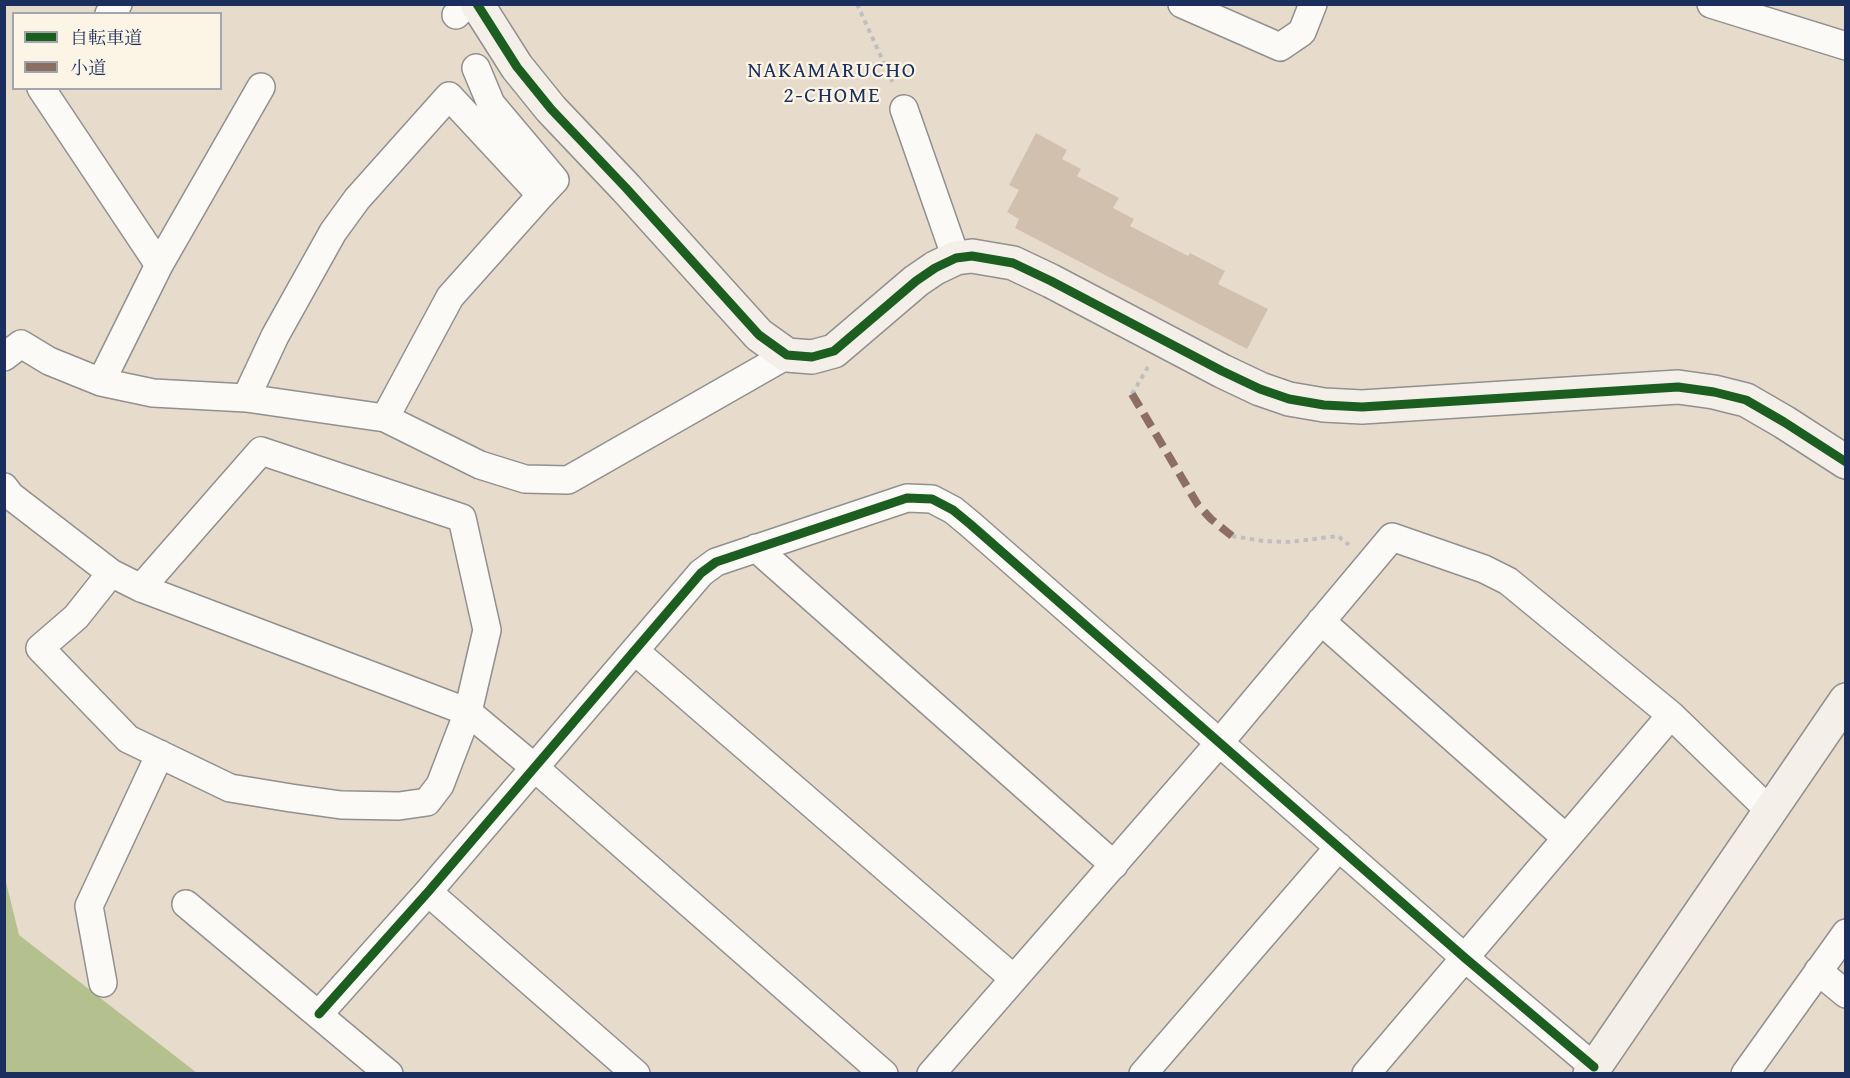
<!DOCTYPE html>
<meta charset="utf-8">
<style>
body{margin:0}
#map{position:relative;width:1850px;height:1078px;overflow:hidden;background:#e7dccc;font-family:"Gentium Book Plus","Noto Serif JP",serif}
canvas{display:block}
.frame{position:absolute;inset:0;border:6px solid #1b2f5e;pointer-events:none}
.legend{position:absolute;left:12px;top:12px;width:210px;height:78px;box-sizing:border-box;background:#fcf5e5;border:2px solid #a2a6af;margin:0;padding:8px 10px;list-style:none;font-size:18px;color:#1b2f5e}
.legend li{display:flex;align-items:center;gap:12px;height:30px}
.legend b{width:30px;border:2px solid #a2a6af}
</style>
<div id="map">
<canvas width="1850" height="1078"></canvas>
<div class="frame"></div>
<ul class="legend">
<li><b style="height:8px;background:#1b5e20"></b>自転車道</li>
<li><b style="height:8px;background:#8d6e63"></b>小道</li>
</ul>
</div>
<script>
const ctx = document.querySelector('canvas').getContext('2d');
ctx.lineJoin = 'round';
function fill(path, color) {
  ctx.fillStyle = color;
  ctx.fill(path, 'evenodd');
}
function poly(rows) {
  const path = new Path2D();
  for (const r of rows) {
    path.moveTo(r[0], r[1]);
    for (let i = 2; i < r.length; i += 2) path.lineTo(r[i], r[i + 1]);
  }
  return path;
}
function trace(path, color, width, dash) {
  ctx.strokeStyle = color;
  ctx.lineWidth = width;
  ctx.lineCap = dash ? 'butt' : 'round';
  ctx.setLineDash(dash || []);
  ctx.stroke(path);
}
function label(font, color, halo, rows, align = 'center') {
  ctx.font = font + ' "Gentium Book Plus",serif';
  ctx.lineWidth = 4.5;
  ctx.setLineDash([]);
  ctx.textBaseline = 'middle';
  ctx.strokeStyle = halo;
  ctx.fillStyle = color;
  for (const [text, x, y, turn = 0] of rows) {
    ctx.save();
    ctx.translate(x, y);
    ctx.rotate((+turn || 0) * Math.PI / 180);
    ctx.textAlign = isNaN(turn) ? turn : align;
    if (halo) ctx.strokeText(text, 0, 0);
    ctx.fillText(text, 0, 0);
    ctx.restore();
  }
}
const forest = poly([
 [5,878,19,935,197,1073,5,1073]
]);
const building = poly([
 [1036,133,1067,150,1062,159,1081,169,1077,176,1119,198,1113,208,1134,219,1130,226,1188,256,1190,253,1225,271,1218,284,1268,309,1247,349,1015,228,1019,219,1007,212,1019,190,1009,185]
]);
const path = poly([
 [857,4,893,83],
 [1132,394,1148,367],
 [1232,536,1263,541,1290,542,1338,536,1349,545]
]);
const street = poly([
 [1182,4,1280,47,1302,32,1313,4],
 [1711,4,1846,46],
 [109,14,118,4],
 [456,15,467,4],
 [476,68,491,104,555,180,541,195],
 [41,88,159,265,101,382,153,393,246,398,385,418,480,465,525,479,568,480,787,355],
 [904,109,956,258],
 [159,265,261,87],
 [4,357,21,344,49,361,101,382],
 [246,398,275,336,333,232,357,199,449,96,541,195,450,297,385,418],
 [4,487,11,496,111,573,141,588,468,712,535,768,884,1074],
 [756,548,1114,865],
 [111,573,76,617,40,648,128,739,230,788,291,798,341,805,399,806,427,802,440,785,468,712,487,630,462,518,261,451,141,588],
 [1321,621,1566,838],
 [635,651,1013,978],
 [1671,715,1770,811],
 [428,892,636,1074],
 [186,904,389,1074],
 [1818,971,1846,994],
 [103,983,89,906,160,754],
 [319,1014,428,892,701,573,716,562,907,498,932,499,953,510,970,524,1465,958,1594,1067],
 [931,1074,1220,742,1392,537,1484,569,1508,581,1671,715,1366,1074],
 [1143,1074,1339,847],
 [1745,1074,1846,933]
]);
const secondary = poly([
 [477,4,517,67,551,109,626,188,759,335,787,355,812,357,834,351,916,281,935,268,956,258,972,256,1013,263,1051,281,1222,371,1260,389,1289,399,1324,405,1362,407,1678,387,1714,392,1746,400,1784,422,1846,462],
 [1590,1074,1846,700]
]);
const quiet = poly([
 [1132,394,1198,505,1211,519,1232,536]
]);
const cycleway = poly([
 [477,4,517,67,551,109,626,188,759,335,787,355,812,357,834,351,916,281,935,268,956,258,972,256,1013,263,1051,281,1222,371,1260,389,1289,399,1324,405,1362,407,1678,387,1714,392,1746,400,1784,422,1846,462],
 [319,1014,428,892,701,573,716,562,907,498,932,499,953,510,970,524,1465,958,1594,1067]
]);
const neighbourhoodNames = [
 ["NAKAMARUCHO",832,71],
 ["2-CHOME",832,96]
];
fill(forest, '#b4c08e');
fill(building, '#d0c0ad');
trace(street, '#918f8f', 30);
trace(secondary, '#918f8f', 36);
trace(path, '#bfbec1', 4, [4.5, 4.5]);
trace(street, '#fbfaf7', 27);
trace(secondary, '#f4f0e9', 33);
trace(quiet, '#8d6e63', 8, [15, 8]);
trace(cycleway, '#1b5e20', 9);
ctx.letterSpacing = '1.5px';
label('22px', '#1b2f5e', '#fcf5e5', neighbourhoodNames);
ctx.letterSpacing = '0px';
</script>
